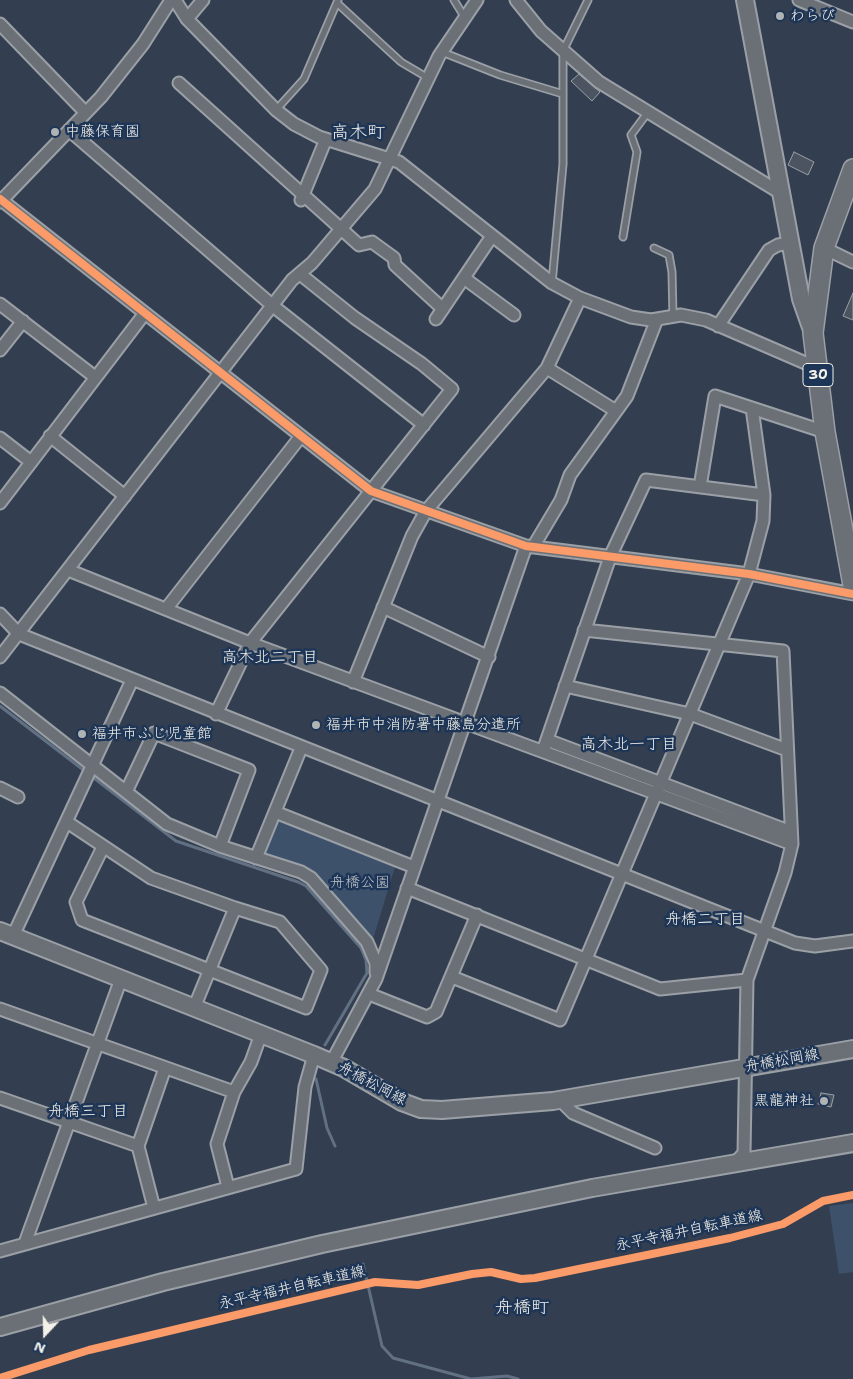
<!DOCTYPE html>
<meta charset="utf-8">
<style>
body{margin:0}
#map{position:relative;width:853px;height:1379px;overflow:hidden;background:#333f50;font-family:"Shantell Sans",sans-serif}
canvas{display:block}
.north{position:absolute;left:20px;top:1309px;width:50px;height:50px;-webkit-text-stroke:4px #1d3557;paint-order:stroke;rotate:201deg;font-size:14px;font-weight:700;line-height:20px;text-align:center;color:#f4f1e8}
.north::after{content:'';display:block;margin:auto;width:18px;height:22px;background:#f4f1e8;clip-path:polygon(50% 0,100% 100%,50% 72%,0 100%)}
</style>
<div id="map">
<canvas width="853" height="1379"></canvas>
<div class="north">N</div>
</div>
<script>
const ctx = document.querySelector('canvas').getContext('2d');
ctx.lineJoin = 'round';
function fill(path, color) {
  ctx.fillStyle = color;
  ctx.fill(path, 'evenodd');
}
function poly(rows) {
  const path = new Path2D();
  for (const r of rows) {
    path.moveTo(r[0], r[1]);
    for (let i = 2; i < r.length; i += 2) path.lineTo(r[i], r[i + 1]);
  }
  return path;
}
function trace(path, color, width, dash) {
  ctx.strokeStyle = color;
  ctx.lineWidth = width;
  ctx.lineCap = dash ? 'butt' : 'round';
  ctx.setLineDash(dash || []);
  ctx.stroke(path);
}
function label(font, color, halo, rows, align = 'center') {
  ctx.font = font + ' "Shantell Sans","Klee One",sans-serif';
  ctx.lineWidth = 5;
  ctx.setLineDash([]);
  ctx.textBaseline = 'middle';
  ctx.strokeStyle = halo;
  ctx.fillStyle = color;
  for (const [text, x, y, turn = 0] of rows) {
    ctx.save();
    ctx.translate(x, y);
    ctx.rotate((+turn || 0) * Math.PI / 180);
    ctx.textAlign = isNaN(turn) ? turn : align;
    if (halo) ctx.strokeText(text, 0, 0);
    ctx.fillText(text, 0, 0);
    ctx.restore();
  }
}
const green = poly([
 [278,817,395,867,373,939,358,927,315,878,264,853],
 [853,1203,853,1272,839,1274,829,1206]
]);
const stream = poly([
 [0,706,176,841,298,882,306,886,361,948,366,960,367,973,325,1045],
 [316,1079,327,1128,335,1146],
 [363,1264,382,1346,393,1358,471,1379,507,1376,518,1379]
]);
const building = poly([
 [579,74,600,92,592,101,571,81,579,74],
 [794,152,814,162,808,175,788,165,794,152],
 [853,293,853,320,843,316,853,293],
 [821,1093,834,1095,831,1107,818,1104,821,1093]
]);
const lane = poly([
 [454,0,465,18],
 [337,3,401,62,428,78],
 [442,52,500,75,563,94],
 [276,110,304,79,338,0],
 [623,237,637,152,631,135,648,112],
 [654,248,669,255,672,272,673,317],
 [552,283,563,164,563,51,588,0]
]);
const street = poly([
 [175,0,187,19,276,110,294,124,319,137,399,162,552,283,580,298,631,317,651,320,681,315,706,320,817,368],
 [516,0,541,31,599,82,779,192],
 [799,0,853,22],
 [187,19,203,0],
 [0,24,85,112],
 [179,83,359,245,372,242,394,258,395,265,443,309],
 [69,130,273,306,424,425],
 [0,199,371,491,526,546,749,574,853,594],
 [301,200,326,139],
 [0,202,101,97,143,44,171,0],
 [824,248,853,262],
 [464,278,514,315],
 [0,304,95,377],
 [436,319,492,236],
 [718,326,769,250,778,245,790,243],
 [0,350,23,321],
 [547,368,616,411],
 [50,436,125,496],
 [0,438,31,462],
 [700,487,715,396,825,432],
 [0,503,145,313],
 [533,547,561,500,570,475,627,396,657,319],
 [68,570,250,643,792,844],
 [383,607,489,657],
 [166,609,301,436],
 [0,614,19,634,795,943,815,946,853,941],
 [0,657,292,280,312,263,375,189,439,56,477,0],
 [353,682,412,536,426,511,547,368,580,298],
 [565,686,690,714,787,750],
 [0,693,167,824,220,846,301,872,311,878,367,942,376,963,376,973],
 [216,714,250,643,452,389,422,364,355,318,300,274],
 [547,740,791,832],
 [543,751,610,557,646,480,764,495],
 [0,788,18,797],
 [126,792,154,733,249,770,220,846],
 [275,812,414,867],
 [67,822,151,878,235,908,280,922,321,970,306,1008,82,920,76,902,103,847],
 [256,858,301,748],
 [407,888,660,989,747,980,785,873,792,844,783,651,584,630],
 [13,936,132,680],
 [452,977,560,1020,749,574,763,521,764,495,752,408],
 [369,994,427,1017,436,1012,477,915],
 [194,1008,235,908],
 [0,1009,234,1092],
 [331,1063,376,979,526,546],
 [0,1098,138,1146],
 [560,1100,573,1113,655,1148],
 [734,1164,744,1153,747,980],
 [228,1187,217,1144,234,1092,251,1062,261,1034],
 [154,1208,138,1146,165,1068],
 [25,1243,121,979],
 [0,1251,296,1169,305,1087,314,1055]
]);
const secondary = poly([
 [745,0,801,299,813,333],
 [0,931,314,1055,344,1068,402,1102,421,1109,442,1110,553,1101,853,1049],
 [0,1327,163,1282,322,1244,592,1188,853,1143]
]);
const primary = poly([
 [853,169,824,248,813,333,825,432,853,585]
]);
const cycleway = poly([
 [0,199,371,491,526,546,749,574,853,594],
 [0,1378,89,1350,375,1282,418,1285,472,1274,491,1272,521,1279,535,1278,730,1238,783,1224,823,1201,853,1195]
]);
const markers = [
 [780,16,5,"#b0b3b3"],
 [55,132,5,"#b0b3b3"],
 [316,725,5,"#b0b3b3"],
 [82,734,5,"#b0b3b3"],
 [824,1101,5,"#b0b3b3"]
];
const shields = [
 [818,375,30]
];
const shieldNames = [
 ["30",818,375]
];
const poiNames = [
 ["わらび",790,16],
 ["中藤保育園",65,132],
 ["福井市中消防署中藤島分遣所",326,725],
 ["福井市ふじ児童館",92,734],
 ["黒龍神社",814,1101,"right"]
];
const parkNames = [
 ["舟橋公園",360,883]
];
const streetNames = [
 ["舟橋松岡線",782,1061,-10],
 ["舟橋松岡線",372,1084,28],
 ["永平寺福井自転車道線",689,1231,-12],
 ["永平寺福井自転車道線",292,1288,-13]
];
const neighbourhoodNames = [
 ["高木北二丁目",270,658],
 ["高木北一丁目",629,745],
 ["舟橋二丁目",705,920],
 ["舟橋三丁目",88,1112]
];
const quarterNames = [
 ["高木町",358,133],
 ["舟橋町",522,1308]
];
fill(green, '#3e516b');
trace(stream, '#627083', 3);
fill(building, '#4b5460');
trace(building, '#9ba0a6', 1);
trace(lane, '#9ba0a6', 9);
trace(street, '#9ba0a6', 15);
trace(secondary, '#9ba0a6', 20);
trace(primary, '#9ba0a6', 22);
trace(lane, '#6b7077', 5.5);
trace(street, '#6b7077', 11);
trace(secondary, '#6b7077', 16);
trace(primary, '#6b7077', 19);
trace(cycleway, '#fa9b69', 8);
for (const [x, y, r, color] of markers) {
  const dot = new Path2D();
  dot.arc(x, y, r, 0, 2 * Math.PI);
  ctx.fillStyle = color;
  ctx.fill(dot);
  trace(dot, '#1d3557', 2);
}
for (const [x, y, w] of shields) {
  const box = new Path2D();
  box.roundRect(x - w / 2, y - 11.5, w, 23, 4);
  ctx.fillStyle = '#1d3557';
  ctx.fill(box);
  trace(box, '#f4f1e8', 1);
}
label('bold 14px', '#f4f1e8', null, shieldNames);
label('15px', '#f4f1e8', '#1d3557', poiNames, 'left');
label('15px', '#bec2c4', '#1d3557', parkNames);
label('15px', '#f4f1e8', '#1d3557', streetNames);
label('16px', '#f4f1e8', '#1d3557', neighbourhoodNames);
label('18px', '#f4f1e8', '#1d3557', quarterNames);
</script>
